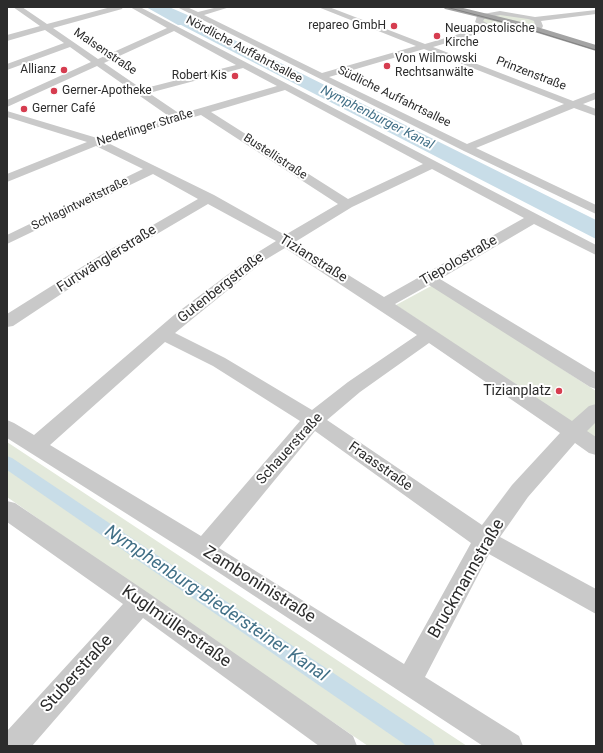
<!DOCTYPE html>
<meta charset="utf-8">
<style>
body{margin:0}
#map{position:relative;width:603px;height:753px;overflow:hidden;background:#fff;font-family:Roboto,sans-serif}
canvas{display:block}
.frame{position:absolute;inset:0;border:8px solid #2c2c2c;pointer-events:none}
</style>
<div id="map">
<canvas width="603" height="753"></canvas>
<div class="frame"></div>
</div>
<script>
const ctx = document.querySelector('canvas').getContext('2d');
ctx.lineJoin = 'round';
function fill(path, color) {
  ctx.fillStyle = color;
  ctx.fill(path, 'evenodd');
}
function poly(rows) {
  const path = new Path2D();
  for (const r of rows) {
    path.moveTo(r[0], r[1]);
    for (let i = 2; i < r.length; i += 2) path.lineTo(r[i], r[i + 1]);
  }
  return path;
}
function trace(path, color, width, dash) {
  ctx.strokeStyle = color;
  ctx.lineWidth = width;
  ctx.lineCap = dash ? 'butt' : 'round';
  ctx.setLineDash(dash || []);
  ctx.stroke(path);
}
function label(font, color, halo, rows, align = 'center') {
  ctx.font = font + ' Roboto,sans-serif';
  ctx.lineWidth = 4;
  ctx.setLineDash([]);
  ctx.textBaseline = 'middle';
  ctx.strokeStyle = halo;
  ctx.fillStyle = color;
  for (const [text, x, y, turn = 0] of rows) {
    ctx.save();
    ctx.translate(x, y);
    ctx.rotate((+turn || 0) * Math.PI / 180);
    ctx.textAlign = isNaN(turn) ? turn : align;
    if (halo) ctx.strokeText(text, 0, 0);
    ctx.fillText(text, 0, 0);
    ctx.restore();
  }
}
const green = poly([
 [514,14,535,21,536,26,520,30,491,27,482,21,483,18,489,15],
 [433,285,596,391,596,439,396,305],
 [7,442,234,592,467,746,368,746,172,612,7,497]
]);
const water = poly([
 [146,7,169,7,192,17,199,21,198,22,596,220,596,239,181,25,178,25]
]);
const canal = poly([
 [7,456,12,458,432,739,435,746,407,746,7,470,7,456]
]);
const minor = poly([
 [13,7,22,7,47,24,111,7,123,7,122,9,53,28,98,59,167,28,130,7,140,7,596,245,596,255,534,224,440,279,596,373,596,389,590,387,429,285,395,304,572,421,589,406,596,404,596,422,587,431,596,437,596,455,589,453,575,443,528,497,500,537,596,589,596,614,489,554,425,677,519,736,523,746,483,746,195,557,7,438,7,420,14,423,34,435,174,315,255,254,276,241,208,204,111,261,13,326,7,327,7,314,101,255,198,199,153,174,7,244,7,235,143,169,96,146,7,182,7,174,87,142,7,117,7,111,97,138,170,117,97,66,7,107,7,100,91,62,70,47,7,70,7,64,64,43,45,30,7,41,7,35,40,26,13,7],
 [174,31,236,65,142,89,104,63,174,31],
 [243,68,277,86,180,114,149,93,243,68],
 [285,90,423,164,348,199,211,112,285,90],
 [201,115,338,204,285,235,214,195,106,142,201,115],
 [432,169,524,218,384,297,295,242,352,207,432,169],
 [285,248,417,335,348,382,312,410,225,358,175,333,265,260,285,248],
 [165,342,213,366,300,421,201,536,50,445,165,342],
 [429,343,560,433,512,485,482,525,327,420,360,392,429,343],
 [315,431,471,543,404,664,219,548,315,431],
 [177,7,187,7,198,12,218,7,230,7,204,15,322,73,416,46,318,7,329,7,425,44,483,27,475,22,477,16,483,14,500,11,535,17,596,10,596,14,541,21,543,26,542,28,531,32,511,33,490,30,433,47,573,101,596,92,596,99,583,104,596,109,596,116,574,108,476,148,596,205,596,214,464,151,177,7],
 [500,15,528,19,534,21,535,25,529,28,511,29,492,26,483,21,485,18,500,15],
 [424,49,564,104,467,144,329,77,424,49],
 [7,501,15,503,150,594,353,736,357,746,319,746,143,618,32,746,7,746,7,731,123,604,7,522,7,501]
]);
const major = poly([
 [443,7,459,7,521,22,596,45,596,51,515,26,445,9,443,7]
]);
const tram = poly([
 [446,7,522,27,596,50]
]);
const markers = [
 [394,26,4,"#d63c4f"],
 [437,36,4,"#d63c4f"],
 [387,66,4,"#d63c4f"],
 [64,70,4,"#d63c4f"],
 [235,76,4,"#d63c4f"],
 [54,91,4,"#d63c4f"],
 [24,109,4,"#d63c4f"],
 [559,391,4,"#d63c4f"]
];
const farPoinames = [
 ["repareo GmbH",386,26,"right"],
 ["Neuapostolische",445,29],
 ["Kirche",445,43],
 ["Von Wilmowski",395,59],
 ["Rechtsanwälte",395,73],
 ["Allianz",56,70,"right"],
 ["Robert Kis",227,76,"right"],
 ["Gerner-Apotheke",62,91],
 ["Gerner Café",32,109]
];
const farStreetnames = [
 ["Nördliche Auffahrtsallee",244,50,28],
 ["Malsenstraße",105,52,34],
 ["Prinzenstraße",531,74,21],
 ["Südliche Auffahrtsallee",394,97,26],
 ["Nederlinger Straße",145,128,-17],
 ["Bustellistraße",275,157,33],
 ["Schlagintweitstraße",80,204,-26]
];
const farWaternames = [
 ["Nymphenburger Kanal",377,118,27]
];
const streetNames = [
 ["Furtwänglerstraße",107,259,-32],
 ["Tizianstraße",313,259,32],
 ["Tiepolostraße",459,261,-30],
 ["Gutenbergstraße",221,288,-38],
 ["Schauerstraße",290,449,-48],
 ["Fraasstraße",380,467,35]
];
const poiNames = [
 ["Tizianplatz",551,391]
];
const nearStreetnames = [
 ["Bruckmannstraße",467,579,-60],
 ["Zamboninistraße",259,585,32],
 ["Kuglmüllerstraße",176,627,35],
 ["Stuberstraße",77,674,-48]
];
const nearWaternames = [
 ["Nymphenburg-Biedersteiner Kanal",216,604,34]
];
fill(green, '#e3e9db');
fill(water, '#c8dde8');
fill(canal, '#c8dde8');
fill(minor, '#c9c9c9');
fill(major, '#a4a4a4');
trace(tram, '#818181', 1);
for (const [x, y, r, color] of markers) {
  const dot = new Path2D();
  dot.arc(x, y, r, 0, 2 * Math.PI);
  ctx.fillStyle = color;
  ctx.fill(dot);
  trace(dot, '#fff', 1.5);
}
label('12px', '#2c2c2c', '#fff', farPoinames, 'left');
label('12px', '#2c2c2c', '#fff', farStreetnames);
label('italic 13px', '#427087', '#fff', farWaternames);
label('14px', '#2c2c2c', '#fff', streetNames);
label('14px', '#2c2c2c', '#fff', poiNames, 'right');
label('17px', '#2c2c2c', '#fff', nearStreetnames);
label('italic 18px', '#427087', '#fff', nearWaternames);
</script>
